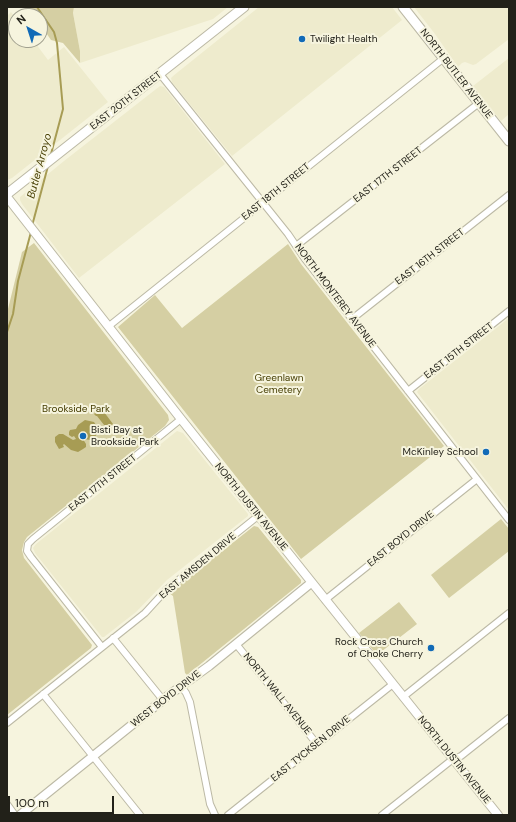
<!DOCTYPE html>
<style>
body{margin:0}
#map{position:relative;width:516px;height:822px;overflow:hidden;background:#f6f4de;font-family:"DM Sans",sans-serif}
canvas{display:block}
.frame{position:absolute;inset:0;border:8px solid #222119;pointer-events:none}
.north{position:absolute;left:8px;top:8px;width:40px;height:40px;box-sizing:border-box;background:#f6f4de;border:1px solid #a1a08f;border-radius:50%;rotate:321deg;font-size:11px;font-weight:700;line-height:16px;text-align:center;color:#222119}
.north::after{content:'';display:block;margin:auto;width:14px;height:18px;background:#116ab7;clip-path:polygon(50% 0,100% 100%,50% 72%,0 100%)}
.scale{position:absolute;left:8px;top:796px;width:106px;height:18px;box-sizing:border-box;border:2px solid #222119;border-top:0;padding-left:5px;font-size:12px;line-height:14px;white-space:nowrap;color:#222119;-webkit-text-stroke:3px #f6f4de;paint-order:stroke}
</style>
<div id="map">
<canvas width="516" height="822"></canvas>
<div class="frame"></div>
<div class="north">N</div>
<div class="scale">100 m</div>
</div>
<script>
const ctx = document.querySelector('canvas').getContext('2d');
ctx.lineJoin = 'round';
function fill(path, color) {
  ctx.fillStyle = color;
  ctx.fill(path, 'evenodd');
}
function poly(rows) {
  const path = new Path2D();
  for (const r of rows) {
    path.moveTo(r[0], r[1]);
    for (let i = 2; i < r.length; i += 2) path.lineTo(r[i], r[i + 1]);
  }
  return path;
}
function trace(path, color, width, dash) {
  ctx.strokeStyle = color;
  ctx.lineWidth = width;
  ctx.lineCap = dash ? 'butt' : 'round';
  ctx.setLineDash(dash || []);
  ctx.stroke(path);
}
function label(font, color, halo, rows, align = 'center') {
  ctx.font = font + ' "DM Sans",sans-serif';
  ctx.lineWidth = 4;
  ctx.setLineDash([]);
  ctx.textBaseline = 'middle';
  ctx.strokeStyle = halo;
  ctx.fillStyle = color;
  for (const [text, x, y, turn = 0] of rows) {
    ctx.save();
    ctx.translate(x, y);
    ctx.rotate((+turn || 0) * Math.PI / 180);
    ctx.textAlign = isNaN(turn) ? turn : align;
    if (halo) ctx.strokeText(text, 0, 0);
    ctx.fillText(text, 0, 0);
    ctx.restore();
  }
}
const built = poly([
 [74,7,228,7,213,19,80,63,80,51,73,13],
 [259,7,392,7,402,20,232,156,172,82,171,78,173,76],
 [414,7,509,7,509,39,476,64,473,65,465,62,462,63,458,67,435,34],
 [11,12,16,19,16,40,33,40,48,60,64,47,108,102,12,178,7,180,7,16],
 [509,58,509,114,501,121,473,86],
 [160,86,164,87,225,164,79,278,22,204,20,200,20,197,64,161],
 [509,318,509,510,417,392,419,389],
 [177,431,183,433,248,514,248,516,167,580,136,612,104,637,102,637,35,553,33,548,36,544]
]);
const green = poly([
 [23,7,74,7,73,13,80,51,80,63,63,43,51,40,40,24,40,16,35,16],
 [34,243,168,415,169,420,165,426,27,537,24,542,22,550,24,558,92,645,91,648,7,715,7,313,22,252],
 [288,244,301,264,444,446,301,559,118,327,155,295,182,328],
 [501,519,509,529,509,551,449,598,431,575],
 [254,526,258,527,301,580,301,583,187,675,185,673,173,596,169,593],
 [399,602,417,624,377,655,359,633]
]);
const water = poly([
 [101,408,116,428,109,433,108,430,97,416,96,416,94,414],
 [85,420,94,422,98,428,98,432,94,439,91,440,83,439,86,444,86,447,83,449,78,452,71,450,64,444,63,445,64,447,59,449,55,442,55,437,59,434,63,434,73,440,76,439,74,436,72,437,69,435,69,432,70,430,76,429,78,425]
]);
const stream = poly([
 [37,7,54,32,57,43,63,109,51,154],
 [32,226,48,166],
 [7,332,13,314,18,281,31,232]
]);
const minor = poly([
 [160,74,288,234,305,259,509,520],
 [296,246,479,103],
 [352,319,509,195],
 [109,326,444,58],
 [408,391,509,311],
 [325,600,477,479],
 [113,638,163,700],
 [236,644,317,744],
 [102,647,31,557,27,551,28,544,33,539,181,419],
 [181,686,186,693,190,702,210,804,215,815],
 [43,694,140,815],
 [403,697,509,613],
 [7,723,145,613,167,589,258,516],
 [7,804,15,815],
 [228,815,393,684],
 [382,815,453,759,461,756,509,718]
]);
const tertiary = poly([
 [7,197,181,419,498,815],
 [20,815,169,695,209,666,311,583]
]);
const secondary = poly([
 [403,7,509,141],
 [7,194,244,7]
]);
const markers = [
 [302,39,4,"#116ab7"],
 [83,436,4,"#116ab7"],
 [486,452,4,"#116ab7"],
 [431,648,4,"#116ab7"]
];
const poiNames = [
 ["Twilight Health",310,39],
 ["Bisti Bay at",91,430],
 ["Brookside Park",91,442],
 ["McKinley School",478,452,"right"],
 ["Rock Cross Church",423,642,"right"],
 ["of Choke Cherry",423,654,"right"]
];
const streetNames = [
 ["NORTH BUTLER AVENUE",456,74,52],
 ["EAST 20TH STREET",126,101,-38],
 ["EAST 17TH STREET",388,175,-38],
 ["EAST 18TH STREET",276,192,-39],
 ["EAST 16TH STREET",430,257,-38],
 ["NORTH MONTEREY AVENUE",335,296,53],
 ["EAST 15TH STREET",459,351,-38],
 ["EAST 17TH STREET",103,483,-39],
 ["NORTH DUSTIN AVENUE",251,507,51],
 ["EAST BOYD DRIVE",401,539,-39],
 ["EAST AMSDEN DRIVE",198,566,-40],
 ["NORTH WALL AVENUE",277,694,51],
 ["WEST BOYD DRIVE",166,699,-38],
 ["EAST TYCKSEN DRIVE",311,749,-39],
 ["NORTH DUSTIN AVENUE",454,760,51]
];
const parkNames = [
 ["Greenlawn",279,378],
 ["Cemetery",279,390],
 ["Brookside Park",76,409]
];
const waterNames = [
 ["Butler Arroyo",40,166,-75]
];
fill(built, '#eeebcd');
fill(green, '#d5cfa3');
fill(water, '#a79c54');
trace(stream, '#a79c54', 2);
trace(minor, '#bcb9a5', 8);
trace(tertiary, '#bcb9a5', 10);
trace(secondary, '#bcb9a5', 11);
trace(minor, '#fff', 6);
trace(tertiary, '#fff', 8);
trace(secondary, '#fff', 9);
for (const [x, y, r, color] of markers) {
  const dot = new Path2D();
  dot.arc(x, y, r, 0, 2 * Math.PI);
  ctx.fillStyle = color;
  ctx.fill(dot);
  trace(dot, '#f6f4de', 1.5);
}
label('10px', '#222119', '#f6f4de', poiNames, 'left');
label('10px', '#222119', '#f6f4de', streetNames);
label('10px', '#443c00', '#f6f4de', parkNames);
label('italic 11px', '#494106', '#f6f4de', waterNames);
</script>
